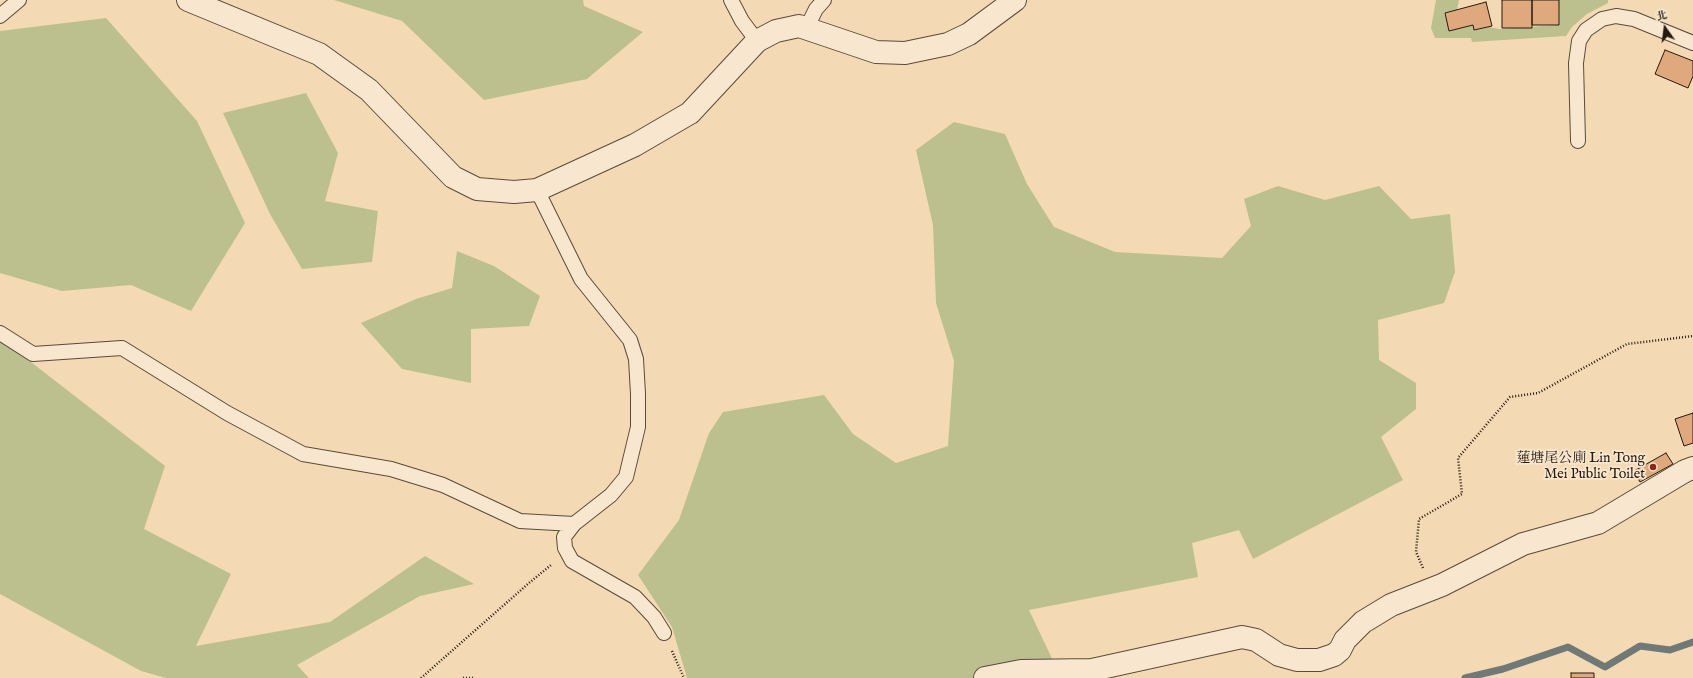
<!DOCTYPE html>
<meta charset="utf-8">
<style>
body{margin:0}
#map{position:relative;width:1693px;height:678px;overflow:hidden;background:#f4dab4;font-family:"IM FELL English","Noto Serif TC",serif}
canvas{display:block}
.north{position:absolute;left:1645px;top:8px;width:40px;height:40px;-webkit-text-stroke:3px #f8e7ce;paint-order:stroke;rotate:346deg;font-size:11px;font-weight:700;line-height:16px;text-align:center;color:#271a10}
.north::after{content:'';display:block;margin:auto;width:14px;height:18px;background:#271a10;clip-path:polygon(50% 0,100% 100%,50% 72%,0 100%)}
</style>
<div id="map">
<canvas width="1693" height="678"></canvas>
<div class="north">北</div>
</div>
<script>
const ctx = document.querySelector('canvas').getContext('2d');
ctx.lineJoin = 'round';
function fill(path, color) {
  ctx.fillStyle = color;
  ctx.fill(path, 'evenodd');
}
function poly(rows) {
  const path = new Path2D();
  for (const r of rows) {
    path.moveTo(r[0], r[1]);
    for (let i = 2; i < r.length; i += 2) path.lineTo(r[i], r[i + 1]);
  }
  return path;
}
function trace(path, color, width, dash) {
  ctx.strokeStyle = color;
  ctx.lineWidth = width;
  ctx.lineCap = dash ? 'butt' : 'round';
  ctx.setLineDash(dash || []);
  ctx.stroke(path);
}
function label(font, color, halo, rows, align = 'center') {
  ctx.font = font + ' "IM FELL English","Noto Serif TC",serif';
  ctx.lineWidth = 3.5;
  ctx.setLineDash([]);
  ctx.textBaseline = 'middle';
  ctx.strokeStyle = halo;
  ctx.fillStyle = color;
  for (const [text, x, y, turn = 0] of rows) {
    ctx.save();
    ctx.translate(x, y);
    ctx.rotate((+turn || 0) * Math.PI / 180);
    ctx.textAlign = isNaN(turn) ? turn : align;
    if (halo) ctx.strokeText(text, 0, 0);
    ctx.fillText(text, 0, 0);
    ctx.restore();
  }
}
const green = poly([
 [334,0,583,0,584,6,643,32,587,79,484,100,402,21],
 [1436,0,1459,0,1457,10,1445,13,1449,30,1473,25,1474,30,1489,27,1500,29,1559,25,1559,0,1608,0,1608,3,1587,14,1572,27,1566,36,1472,42,1471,38,1435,38,1431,28],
 [106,18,197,121,245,223,191,311,131,285,62,291,0,273,0,31],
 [306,93,338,153,325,201,378,211,372,262,302,269,270,214,223,113],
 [954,122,1005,134,1027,184,1054,227,1115,252,1222,258,1251,226,1244,199,1278,186,1325,200,1379,186,1411,219,1450,214,1455,272,1444,303,1378,320,1379,360,1416,383,1416,409,1381,437,1403,480,1253,559,1239,530,1192,543,1198,577,1029,610,1057,669,1070,678,687,678,672,627,638,575,679,520,709,433,723,412,824,395,853,434,896,463,948,446,954,361,936,303,933,225,916,150],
 [457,251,494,266,540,296,529,326,471,329,471,383,402,369,361,323,416,299,452,288],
 [0,338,165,466,144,529,231,574,196,646,330,622,425,556,474,584,420,596,297,665,309,678,166,678,141,671,0,594]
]);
const stream = poly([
 [1465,678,1503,669,1568,647,1605,667,1640,646,1670,650,1693,642]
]);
const building = poly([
 [1502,0,1532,0,1532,28,1502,28,1502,0],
 [1532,0,1559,0,1559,25,1532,25,1532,0],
 [1486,2,1492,26,1474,30,1473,25,1449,31,1445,13,1486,2],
 [1665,50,1693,61,1693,76,1688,88,1655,74,1665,50],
 [1693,413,1693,443,1684,446,1675,419,1693,413],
 [1666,453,1673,464,1640,482,1634,471,1666,453],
 [1571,673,1594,673,1594,678,1571,678,1571,673]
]);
const path = poly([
 [1423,568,1416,552,1419,519,1462,494,1458,458,1510,397,1538,393,1627,344,1693,336],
 [672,651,684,678],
 [421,678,529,583,551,565],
 [463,678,473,678]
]);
const service = poly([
 [731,0,742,21,757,41],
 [0,16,19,0],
 [806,29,816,9,824,0],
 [1578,141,1576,63,1579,41,1586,30,1602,19,1616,16,1634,19,1693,43],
 [537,190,581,279,630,340,636,359,638,394,638,427,626,477,611,495,574,524,564,537,565,548,572,561,635,597,654,617,664,633],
 [0,333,33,354,122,348,227,413,303,454,391,469,443,485,520,521,574,524]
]);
const minor = poly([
 [188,0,319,54,369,90,453,177,477,189,514,192,537,190,635,145,690,113,757,41,776,31,799,26,876,52,905,53,948,44,969,34,1015,0],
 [985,678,1021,671,1092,670,1242,637,1256,640,1279,655,1297,660,1319,660,1334,655,1340,650,1345,640,1363,622,1391,605,1442,585,1523,544,1598,523,1685,471,1693,468]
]);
const markers = [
 [1653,467,4,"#8f2418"]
];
const poiNames = [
 ["蓮塘尾公廁 Lin Tong",1645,459],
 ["Mei Public Toilet",1645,475]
];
fill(green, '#bbc08e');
trace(stream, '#707975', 7);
fill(building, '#e0a87d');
trace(building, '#271a10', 1);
trace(service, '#5a4a39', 16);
trace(minor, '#5a4a39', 24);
trace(path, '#271a10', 2.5, [1, 2]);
trace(service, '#f8e7ce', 14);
trace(minor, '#f8e7ce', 22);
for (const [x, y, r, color] of markers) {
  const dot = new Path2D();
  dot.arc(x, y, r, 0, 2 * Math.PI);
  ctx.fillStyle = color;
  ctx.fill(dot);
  trace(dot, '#f8e7ce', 1.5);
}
label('14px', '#271a10', '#f8e7ce', poiNames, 'right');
</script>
